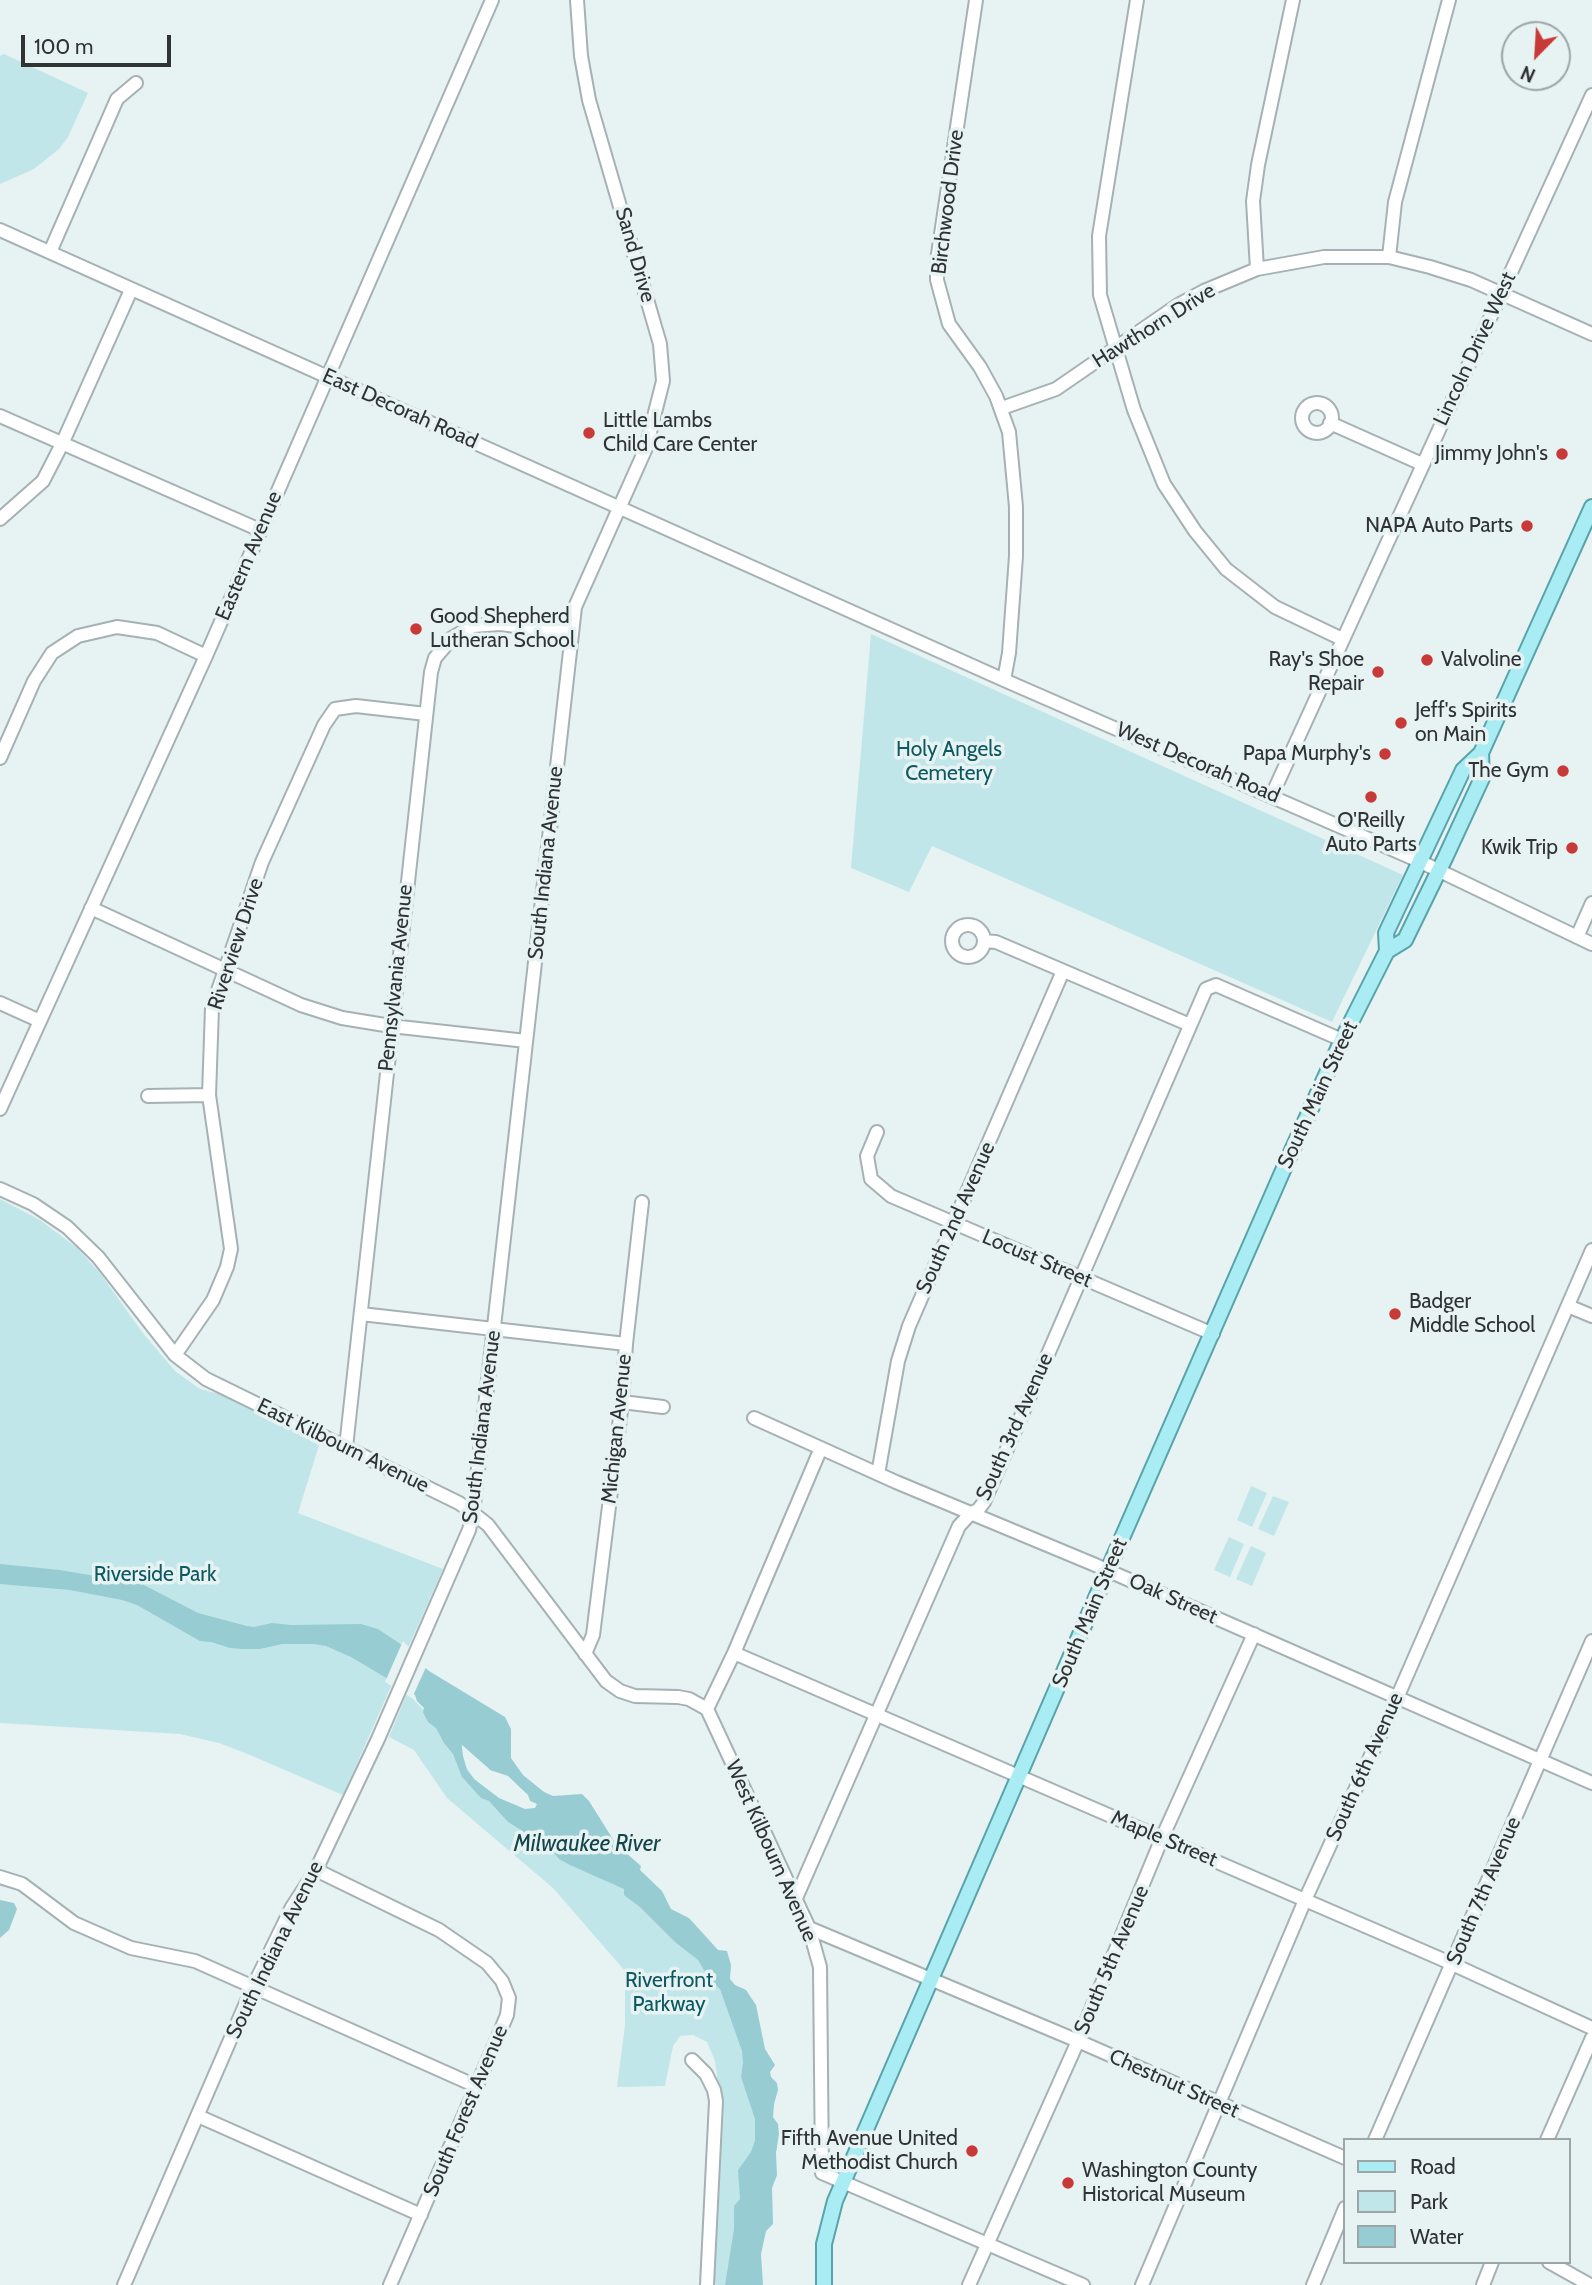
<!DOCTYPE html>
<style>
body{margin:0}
#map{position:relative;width:1592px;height:2285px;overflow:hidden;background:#e7f2f3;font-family:Cabin,sans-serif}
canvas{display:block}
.legend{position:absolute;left:1343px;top:2138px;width:228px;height:126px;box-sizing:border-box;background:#e7f2f3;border:2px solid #9da6a6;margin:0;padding:9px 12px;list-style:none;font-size:21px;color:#2f3333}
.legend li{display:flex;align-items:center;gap:14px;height:35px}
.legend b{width:35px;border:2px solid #9da6a6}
.north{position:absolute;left:1501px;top:21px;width:70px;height:70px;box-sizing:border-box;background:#e7f2f3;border:2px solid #9da6a6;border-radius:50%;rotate:204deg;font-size:19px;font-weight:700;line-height:28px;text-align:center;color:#2f3333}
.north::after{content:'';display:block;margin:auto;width:24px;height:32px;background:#c83a37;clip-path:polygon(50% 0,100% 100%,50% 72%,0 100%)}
.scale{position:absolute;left:21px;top:35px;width:150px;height:32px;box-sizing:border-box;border:4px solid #2f3333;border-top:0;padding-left:9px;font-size:21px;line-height:24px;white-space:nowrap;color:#2f3333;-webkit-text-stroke:5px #e7f2f3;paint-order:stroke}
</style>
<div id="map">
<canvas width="1592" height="2285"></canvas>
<ul class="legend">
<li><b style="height:9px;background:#a9ecf4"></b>Road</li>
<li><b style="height:19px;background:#c1e6ea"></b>Park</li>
<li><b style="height:19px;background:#97ccd3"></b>Water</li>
</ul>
<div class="north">N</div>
<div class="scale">100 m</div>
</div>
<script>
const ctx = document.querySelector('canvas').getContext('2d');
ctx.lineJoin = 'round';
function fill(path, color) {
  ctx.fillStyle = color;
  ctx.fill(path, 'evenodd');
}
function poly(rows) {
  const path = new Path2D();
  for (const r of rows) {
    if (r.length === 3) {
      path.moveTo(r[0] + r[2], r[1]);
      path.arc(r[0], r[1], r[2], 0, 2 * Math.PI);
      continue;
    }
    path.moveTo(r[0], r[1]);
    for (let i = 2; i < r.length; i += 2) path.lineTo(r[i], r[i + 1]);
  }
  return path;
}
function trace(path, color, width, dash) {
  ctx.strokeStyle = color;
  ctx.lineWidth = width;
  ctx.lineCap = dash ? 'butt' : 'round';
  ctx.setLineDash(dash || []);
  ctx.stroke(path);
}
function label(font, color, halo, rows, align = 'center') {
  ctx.font = font + ' Cabin,sans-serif';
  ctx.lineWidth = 7;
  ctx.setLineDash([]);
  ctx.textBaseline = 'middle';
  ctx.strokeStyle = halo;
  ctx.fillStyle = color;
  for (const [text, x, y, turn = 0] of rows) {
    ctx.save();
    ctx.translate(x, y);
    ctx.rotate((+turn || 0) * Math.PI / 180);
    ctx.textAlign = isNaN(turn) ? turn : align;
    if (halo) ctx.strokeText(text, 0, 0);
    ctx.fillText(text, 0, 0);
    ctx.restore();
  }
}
const green = poly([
 [4,54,88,93,68,137,59,149,34,169,0,184,0,56],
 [871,634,1403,875,1332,1022,932,846,909,892,851,868],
 [0,1199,40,1220,77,1248,100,1273,142,1332,175,1371,200,1389,220,1394,320,1442,298,1513,443,1569,343,1795,250,1755,219,1743,180,1734,0,1723],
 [1251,1486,1267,1493,1252,1527,1237,1520],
 [1273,1496,1289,1502,1274,1536,1258,1529],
 [1229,1537,1244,1544,1230,1577,1214,1570],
 [1251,1546,1266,1553,1252,1586,1236,1579],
 [407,1693,437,1724,486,1796,619,1884,703,1964,723,1991,739,2036,756,2111,758,2140,742,2197,729,2285,716,2285,714,2280,719,2089,715,2061,707,2042,693,2035,680,2036,673,2046,665,2086,617,2087,625,2025,625,1971,553,1888,447,1798,414,1750,389,1737]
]);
const water = poly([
 [0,1564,60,1570,142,1584,198,1613,247,1626,254,1627,272,1623,291,1625,361,1624,378,1629,399,1643,429,1671,505,1717,511,1729,511,1758,523,1775,544,1792,553,1796,582,1794,589,1801,616,1844,641,1866,640,1870,662,1891,671,1909,689,1918,718,1950,727,1951,731,1965,730,1979,735,1985,746,1990,756,2005,765,2049,775,2065,770,2072,771,2077,777,2083,778,2090,774,2104,773,2117,778,2124,779,2134,776,2153,777,2175,772,2188,773,2224,766,2231,761,2254,763,2285,725,2285,734,2229,734,2206,740,2199,738,2170,751,2152,755,2141,755,2119,741,2077,743,2063,742,2051,720,1989,710,1980,698,1960,675,1942,640,1907,624,1895,624,1889,570,1865,559,1859,550,1848,508,1822,489,1801,481,1798,462,1777,453,1754,444,1743,436,1728,428,1722,423,1712,424,1708,417,1701,415,1695,351,1657,326,1646,314,1644,282,1644,260,1649,243,1649,230,1648,211,1642,200,1641,137,1605,122,1600,70,1590,0,1584],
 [459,1721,462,1721,471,1732,478,1744,480,1755,490,1770,508,1776,528,1795,530,1801,537,1804,535,1808,525,1809,499,1798,474,1779,467,1770,463,1756],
 [0,1900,14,1903,17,1909,9,1930,0,1938]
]);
const pier = poly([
 [403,1641,427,1665,412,1698,385,1682]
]);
const river = poly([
 [445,1713,463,1734,495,1762]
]);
const minor = poly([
 [976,0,937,261,937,280,949,324,980,367,996,396,1009,432,1016,507,1016,556,1009,653,1004,680],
 [1137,0,1099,236,1100,295,1134,410,1164,484,1195,531,1226,569,1275,607,1342,639],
 [0,230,1004,680,1419,861,1592,944],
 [50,252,117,99,136,83],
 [1389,257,1395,202,1449,0],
 [1257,269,1253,201,1258,165,1293,0],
 [1317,418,15],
 [1002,408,1056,389,1178,305,1204,291,1257,269,1324,257,1389,257,1430,267,1471,280,1592,334],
 [0,416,260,530],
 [1330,423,1422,464],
 [0,519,43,481,62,444,131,290],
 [0,758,34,681,52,653,78,636,117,627,157,633,206,656],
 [1272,795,1592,95],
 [91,908,301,1005,342,1018,391,1026,526,1041],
 [968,941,16],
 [1577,937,1592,903],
 [984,941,996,942,1190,1025],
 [0,1003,40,1021],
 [148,1096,209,1095],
 [0,1109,206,656,492,0],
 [877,1132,867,1156,871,1179,891,1196,1213,1334],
 [0,1189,33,1204,67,1227,98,1257,175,1355,206,1379,459,1503,473,1513,488,1525,606,1681,620,1691,635,1696,678,1697,689,1699,707,1709,809,1928,820,1967,822,2173,1083,2285],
 [1568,1306,1592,1316],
 [361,1314,626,1344],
 [175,1355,213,1300,227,1267,231,1249,209,1095,212,1008,262,862,324,725,335,709,356,706,426,714],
 [622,1402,663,1407],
 [754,1418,896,1482,1093,1564,1592,1783],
 [346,1447,431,672,435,658,452,638,473,626,500,624,572,633],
 [878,1474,898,1361,909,1326,1063,971],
 [734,1653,1439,1958,1592,2028],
 [585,1654,593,1635,622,1402,626,1344,642,1202],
 [707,1709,734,1653,821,1448],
 [316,1870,439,1930,487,1963,502,1981,509,1998,507,2015,497,2039,390,2285],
 [0,1877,22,1884,74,1923,131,1948,195,1961,476,2086],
 [796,1898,959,1526,971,1513,978,1510,984,1502,1206,989,1216,985,1342,1040],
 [809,1928,1078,2041,1345,2158],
 [692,2060,706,2074,714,2090,716,2101,707,2285],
 [198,2116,421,2215],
 [1375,2140,1592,1641],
 [1547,2140,1592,2038],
 [1549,2262,1590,2285],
 [124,2285,253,1987,292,1907,316,1870,378,1739,469,1530,473,1513,575,607,646,448,663,381,660,344,589,100,581,56,577,0],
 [969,2285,1078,2041,1162,1838,1254,1634],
 [1142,2285,1305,1900,1397,1698,1592,1250],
 [1313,2285,1345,2208],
 [1483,2285,1492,2262]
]);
const major = poly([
 [1387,951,1405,940,1445,858,1482,778,1481,753],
 [824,2285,824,2244,835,2201,1108,1570,1284,1168,1342,1040,1387,951,1386,933,1463,770,1481,753,1592,507]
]);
const markers = [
 [589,433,7,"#c83a37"],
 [1562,454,7,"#c83a37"],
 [1527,526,7,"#c83a37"],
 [416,629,7,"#c83a37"],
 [1427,660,7,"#c83a37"],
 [1378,672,7,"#c83a37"],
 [1401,723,7,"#c83a37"],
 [1385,754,7,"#c83a37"],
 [1563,771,7,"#c83a37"],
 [1371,797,7,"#c83a37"],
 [1572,848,7,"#c83a37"],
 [1395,1314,7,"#c83a37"],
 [972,2151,7,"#c83a37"],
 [1068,2183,7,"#c83a37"]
];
const streetNames = [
 ["Birchwood Drive",948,202,-83],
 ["Sand Drive",635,255,74],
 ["Hawthorn Drive",1154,326,-32],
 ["Lincoln Drive West",1475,349,-65],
 ["East Decorah Road",400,409,24],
 ["Eastern Avenue",249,556,-67],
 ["West Decorah Road",1198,763,23],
 ["South Indiana Avenue",546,863,-84],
 ["Riverview Drive",236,944,-72],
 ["Pennsylvania Avenue",396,978,-84],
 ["South Main Street",1318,1095,-65],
 ["South 2nd Avenue",956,1218,-66],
 ["Locust Street",1037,1259,23],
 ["South Indiana Avenue",482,1427,-83],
 ["South 3rd Avenue",1015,1427,-66],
 ["Michigan Avenue",617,1429,-84],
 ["East Kilbourn Avenue",343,1446,26],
 ["Oak Street",1173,1599,24],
 ["South Main Street",1090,1613,-67],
 ["South 6th Avenue",1365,1767,-66],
 ["Maple Street",1164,1839,23],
 ["West Kilbourn Avenue",771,1851,66],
 ["South 7th Avenue",1484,1891,-67],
 ["South Indiana Avenue",275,1950,-64],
 ["South 5th Avenue",1112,1960,-67],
 ["Chestnut Street",1174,2084,24],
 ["South Forest Avenue",466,2111,-67]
];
const poiNames = [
 ["Little Lambs",603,421,"left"],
 ["Child Care Center",603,445,"left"],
 ["Jimmy John's",1548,454],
 ["NAPA Auto Parts",1513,526],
 ["Good Shepherd",430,617,"left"],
 ["Lutheran School",430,641,"left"],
 ["Ray's Shoe",1364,660],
 ["Repair",1364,684],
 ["Valvoline",1441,660,"left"],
 ["Jeff's Spirits",1415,711,"left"],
 ["on Main",1415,735,"left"],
 ["Papa Murphy's",1371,754],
 ["The Gym",1549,771],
 ["O'Reilly",1371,821,"center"],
 ["Auto Parts",1371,845,"center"],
 ["Kwik Trip",1558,848],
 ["Badger",1409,1302,"left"],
 ["Middle School",1409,1326,"left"],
 ["Fifth Avenue United",958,2139],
 ["Methodist Church",958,2163],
 ["Washington County",1082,2171,"left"],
 ["Historical Museum",1082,2195,"left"]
];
const parkNames = [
 ["Holy Angels",949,750],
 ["Cemetery",949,774],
 ["Riverside Park",155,1575],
 ["Riverfront",669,1981],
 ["Parkway",669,2005]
];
const waterNames = [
 ["Milwaukee River",587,1844]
];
fill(green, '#c1e6ea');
fill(water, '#97ccd3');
fill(pier, '#e7f2f3');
trace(river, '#97ccd3', 18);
trace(minor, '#a6b1b3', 16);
trace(major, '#59a3ab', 18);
trace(minor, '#fff', 12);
trace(major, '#a9ecf4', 14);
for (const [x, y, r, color] of markers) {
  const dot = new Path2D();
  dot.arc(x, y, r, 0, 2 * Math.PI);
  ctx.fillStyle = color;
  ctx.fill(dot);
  trace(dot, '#e7f2f3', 2.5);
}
label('21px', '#2f3333', '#e7f2f3', streetNames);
label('21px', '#2f3333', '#e7f2f3', poiNames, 'right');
label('21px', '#0c5961', '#e7f2f3', parkNames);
label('italic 23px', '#14444a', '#e7f2f3', waterNames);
</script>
